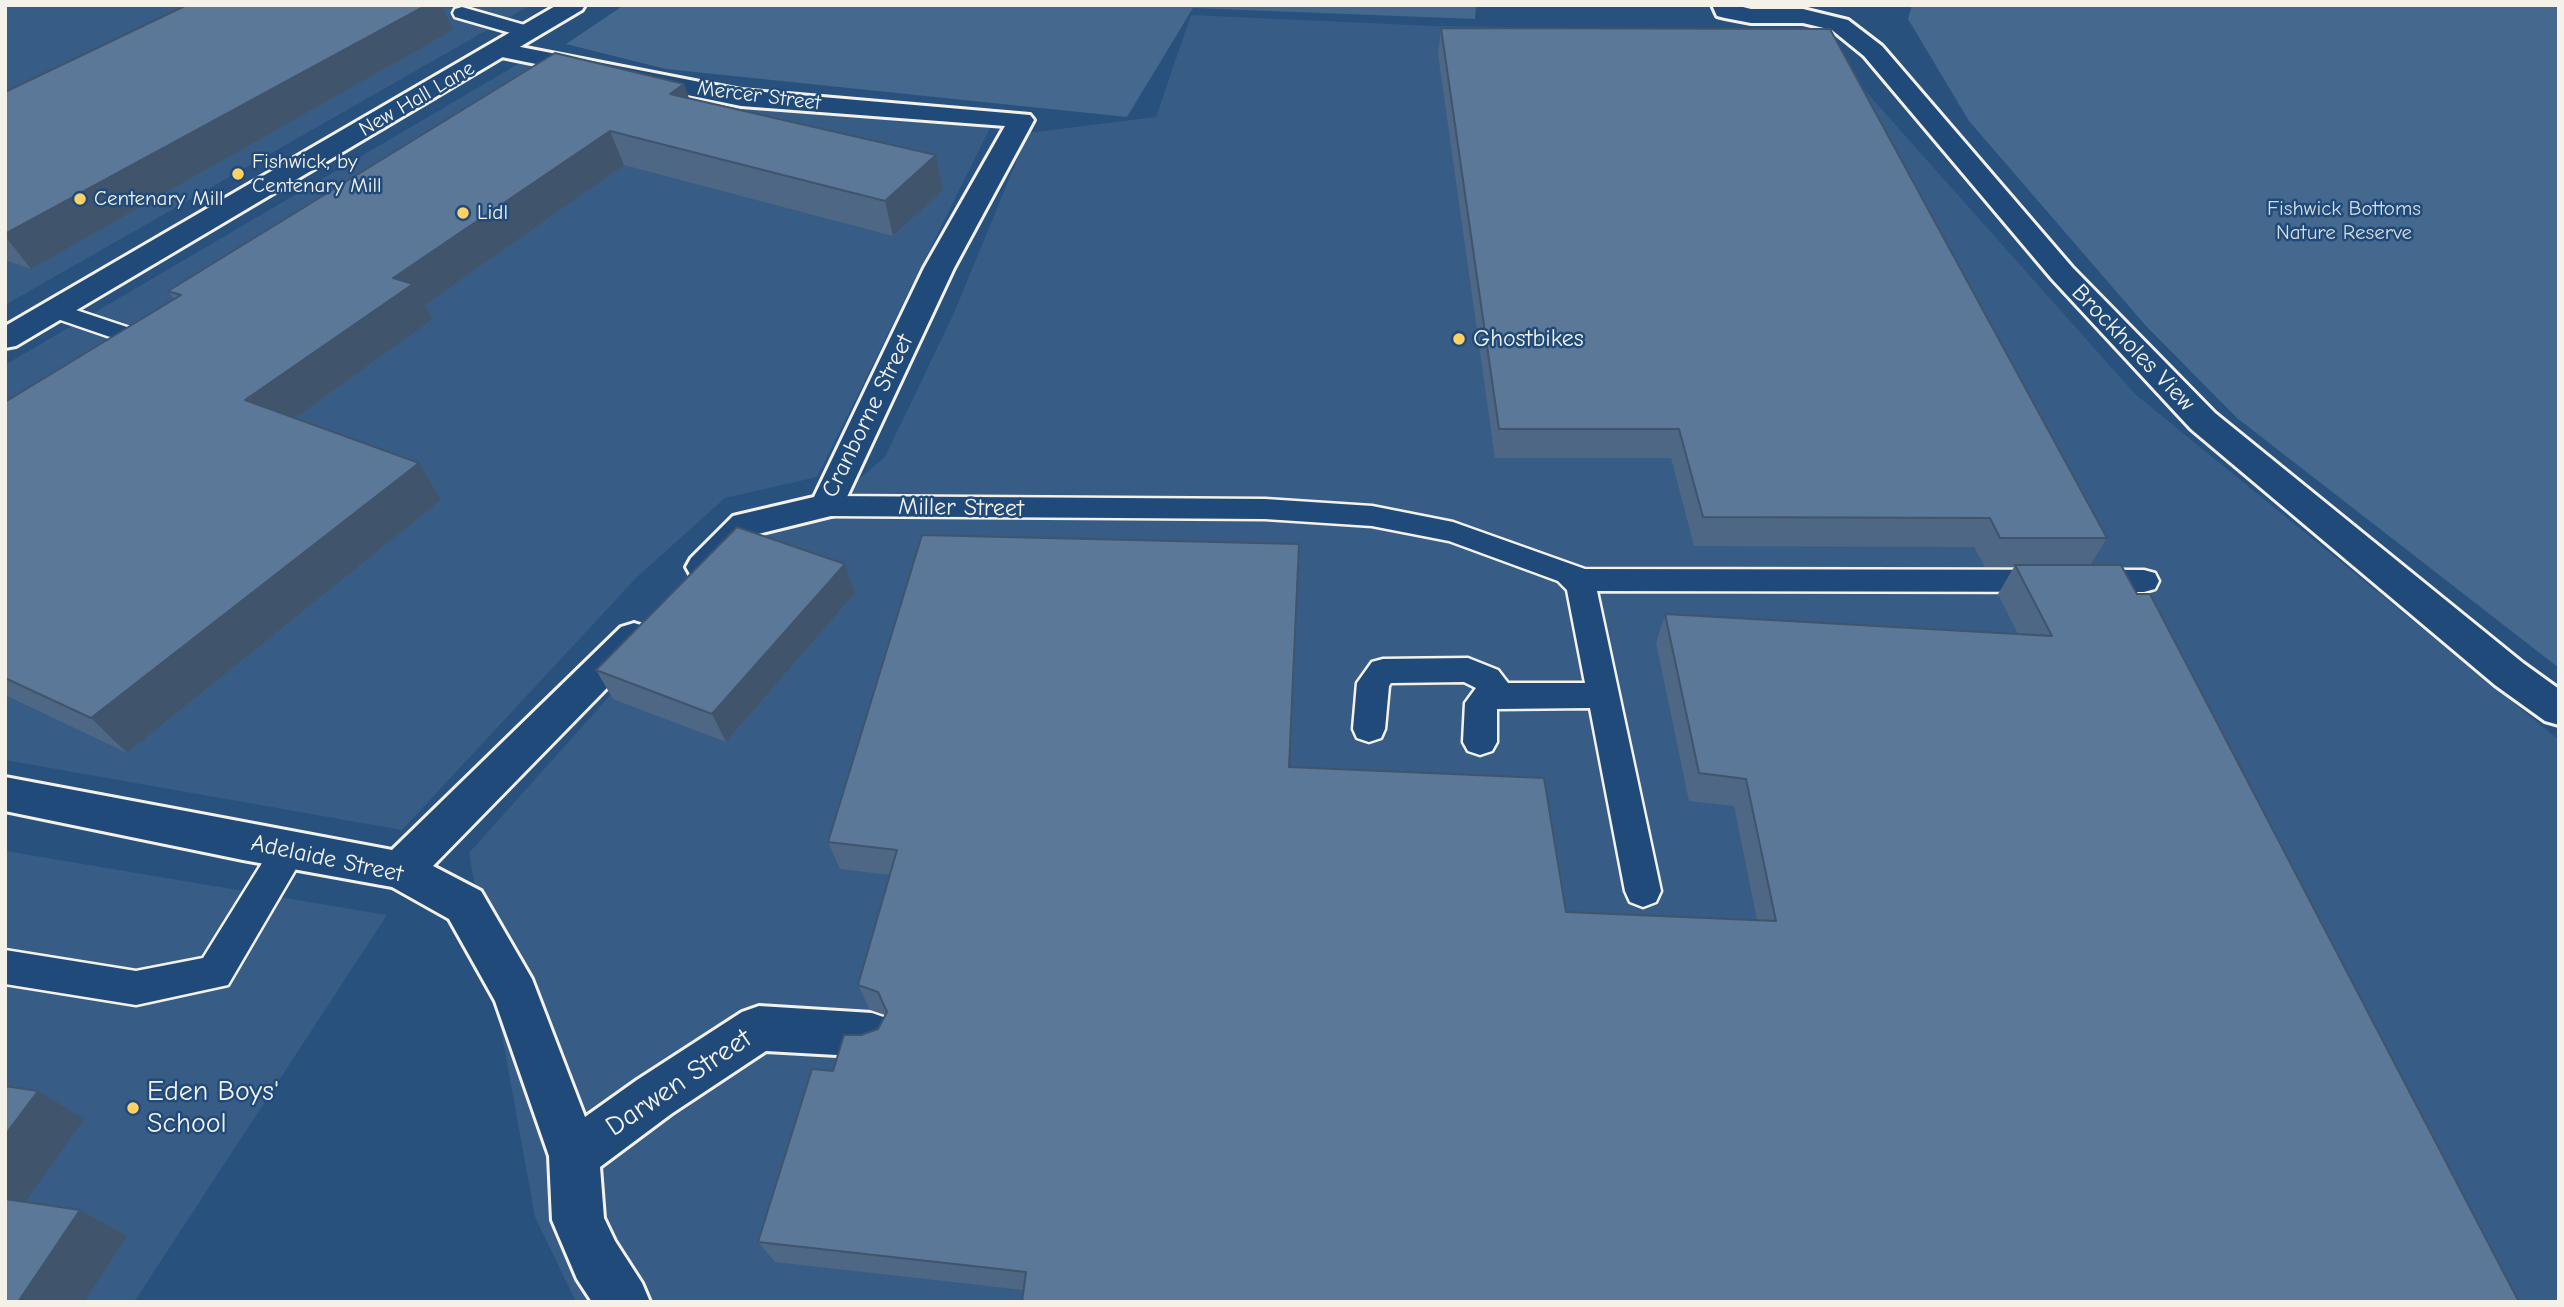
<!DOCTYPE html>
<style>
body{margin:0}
#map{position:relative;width:2564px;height:1307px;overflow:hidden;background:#28517e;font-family:"Comic Neue",sans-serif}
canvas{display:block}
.frame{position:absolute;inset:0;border:7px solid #f4f1e8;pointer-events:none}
</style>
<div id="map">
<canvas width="2564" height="1307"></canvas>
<div class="frame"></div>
</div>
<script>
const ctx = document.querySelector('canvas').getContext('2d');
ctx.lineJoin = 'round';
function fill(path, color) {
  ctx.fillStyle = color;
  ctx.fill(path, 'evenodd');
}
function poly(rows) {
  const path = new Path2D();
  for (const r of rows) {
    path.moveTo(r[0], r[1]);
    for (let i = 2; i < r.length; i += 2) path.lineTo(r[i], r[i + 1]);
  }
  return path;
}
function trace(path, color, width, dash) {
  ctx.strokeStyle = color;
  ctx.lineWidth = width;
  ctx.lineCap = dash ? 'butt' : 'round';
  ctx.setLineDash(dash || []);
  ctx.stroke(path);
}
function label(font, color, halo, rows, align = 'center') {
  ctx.font = font + ' "Comic Neue",sans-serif';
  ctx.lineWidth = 5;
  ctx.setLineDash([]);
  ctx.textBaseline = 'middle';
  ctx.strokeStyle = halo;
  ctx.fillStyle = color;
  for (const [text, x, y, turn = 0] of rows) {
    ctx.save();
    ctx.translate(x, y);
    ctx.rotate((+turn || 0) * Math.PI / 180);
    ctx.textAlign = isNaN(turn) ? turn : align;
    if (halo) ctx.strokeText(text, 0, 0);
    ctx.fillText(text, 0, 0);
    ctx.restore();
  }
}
const built = poly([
 [5,5,531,5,5,305],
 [1191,15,1433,26,1812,31,2135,394,2559,740,2559,1302,576,1302,535,1217,469,853,693,603,761,535,827,506,885,457,954,313,1028,133,1156,117],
 [520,63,682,103,991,126,817,477,725,498,636,578,402,830,5,760,5,365],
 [5,851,387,915,134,1302,5,1302]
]);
const green = poly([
 [624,5,1476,5,1475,19,1193,8,1127,117,666,69,566,44],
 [1912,5,2559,5,2559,668,2237,418,2146,326,1969,121,1908,19]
]);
const lane = poly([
 [462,7,535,28,538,32,528,38,455,17,453,13,455,9,462,7],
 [55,303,151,335,155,340,151,345,142,348,46,315,43,310,46,305,55,303],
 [827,496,1265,499,1372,506,1453,522,1585,569,2144,570,2155,573,2159,581,2155,589,2144,592,1597,591,1661,891,1656,902,1643,907,1630,902,1625,891,1590,708,1497,709,1497,742,1492,751,1480,755,1468,751,1463,742,1465,703,1476,688,1464,682,1391,683,1389,686,1385,729,1381,738,1369,742,1357,738,1353,729,1357,683,1372,662,1383,659,1468,658,1498,670,1508,683,1585,683,1567,590,1558,581,1449,541,1372,526,1265,519,827,516,817,513,813,506,817,499,827,496],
 [289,835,301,839,307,850,228,985,136,1005,5,984,5,950,136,971,203,958,277,839,289,835]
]);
const street = poly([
 [1712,5,1735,5,1751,9,1803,9,1848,20,1882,46,2072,267,2215,413,2523,663,2559,689,2559,725,2545,721,2495,685,2191,429,2052,279,1864,56,1832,30,1803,23,1751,23,1725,18,1717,16,1712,5],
 [500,43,741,90,1030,115,1034,120,954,268,839,514,758,534,717,576,704,580,691,576,686,567,691,558,733,516,814,497,924,268,1005,126,741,106,492,55,488,50,492,45,500,43],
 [634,623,647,627,653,637,647,647,433,866,481,891,532,979,585,1117,637,1080,742,1012,759,1006,872,1013,889,1019,896,1035,889,1051,872,1057,766,1051,671,1114,600,1167,604,1218,615,1241,642,1283,650,1302,592,1302,577,1279,552,1220,549,1156,495,1001,449,919,392,887,243,860,5,811,5,777,392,850,621,627,634,623]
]);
const highway = poly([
 [557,5,585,5,582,10,16,346,5,348,5,326,557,5]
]);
const wall = poly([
 [1441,28,2107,538,2090,565,2519,1302,1023,1290,775,1262,758,1242,833,1071,861,1035,878,1029,885,1015,870,1010,858,985,890,875,840,869,828,842,1299,544,1290,768,1566,912,1757,920,1734,806,1689,801,1656,643,1665,614,2018,634,1998,594,2014,567,1985,567,1974,547,1694,546,1671,458,1495,458,1438,54],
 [453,30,31,269,5,260,5,92],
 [689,98,936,155,943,190,893,236,624,165,425,305,433,319,295,418,441,500,127,753,5,695,5,402,174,299,168,291],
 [845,564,855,593,726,742,613,699,596,670]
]);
const shadedWall = poly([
 [427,5,441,5,453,30,31,269,5,236,5,234],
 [684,84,696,118,670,94],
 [610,131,624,165,425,305,433,319,270,436,245,400,393,278],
 [936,155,943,190,893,236,885,201],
 [419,463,441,500,127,753,91,718],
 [1299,544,1298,573,1289,795,1289,767],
 [845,564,855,593,726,742,712,714],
 [38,1091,84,1119,13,1219,5,1215,5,1135],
 [80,1210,127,1236,84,1302,18,1302]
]);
const building = poly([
 [187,5,427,5,5,234,5,92,187,5],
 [1441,28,1830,29,2107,538,2000,538,1990,518,1703,517,1679,429,1499,429,1441,28],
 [555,53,684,84,670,94,936,155,885,201,610,131,393,278,413,284,245,400,419,463,91,718,5,678,5,402,181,295,168,291,555,53],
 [737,527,845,564,712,714,596,670,737,527],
 [922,535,1299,544,1289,767,1544,778,1566,912,1776,921,1746,779,1699,773,1665,614,2052,636,2015,565,2121,565,2137,594,2150,594,2519,1302,1022,1302,1026,1272,758,1242,812,1069,833,1071,844,1035,861,1035,878,1029,887,1012,878,992,858,985,897,850,828,842,922,535],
 [5,1086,38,1091,5,1135,5,1086],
 [5,1199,80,1210,18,1302,5,1302,5,1199]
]);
const markers = [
 [238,174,7,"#ffd166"],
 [80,199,7,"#ffd166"],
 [463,213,7,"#ffd166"],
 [1459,339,7,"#ffd166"],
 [133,1108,7,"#ffd166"]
];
const farStreetnames = [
 ["Mercer Street",759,96,7],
 ["New Hall Lane",417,99,-30]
];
const farPoinames = [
 ["Fishwick, by",252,162],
 ["Centenary Mill",252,186],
 ["Centenary Mill",94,199],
 ["Lidl",477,213]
];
const farParknames = [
 ["Fishwick Bottoms",2344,209],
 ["Nature Reserve",2344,233]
];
const poiNames = [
 ["Ghostbikes",1473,339]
];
const streetNames = [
 ["Brockholes View",2133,348,46],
 ["Cranborne Street",868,416,-64],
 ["Miller Street",961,508,1],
 ["Adelaide Street",327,859,12]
];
const nearStreetnames = [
 ["Darwen Street",679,1083,-34]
];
const nearPoinames = [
 ["Eden Boys'",147,1092],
 ["School",147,1124]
];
fill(built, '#375d86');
fill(green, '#45688e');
trace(lane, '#f4f1e8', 5);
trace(street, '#f4f1e8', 6);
trace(highway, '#f4f1e8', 6);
fill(lane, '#1f4a7a');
fill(street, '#1f4a7a');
fill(highway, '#1f4a7a');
fill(wall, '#4e6784');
fill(shadedWall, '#40546b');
fill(building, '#5b7899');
trace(building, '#40546b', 2);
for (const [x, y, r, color] of markers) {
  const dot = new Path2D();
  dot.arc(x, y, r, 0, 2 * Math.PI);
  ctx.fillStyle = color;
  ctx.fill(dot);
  trace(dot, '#1f4a7a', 2.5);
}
label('21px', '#f4f1e8', '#1f4a7a', farStreetnames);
label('21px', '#f4f1e8', '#1f4a7a', farPoinames, 'left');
label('21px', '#dadcda', '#1f4a7a', farParknames);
label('24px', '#f4f1e8', '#1f4a7a', poiNames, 'left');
label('24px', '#f4f1e8', '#1f4a7a', streetNames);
label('28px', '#f4f1e8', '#1f4a7a', nearStreetnames);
label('28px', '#f4f1e8', '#1f4a7a', nearPoinames, 'left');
</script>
